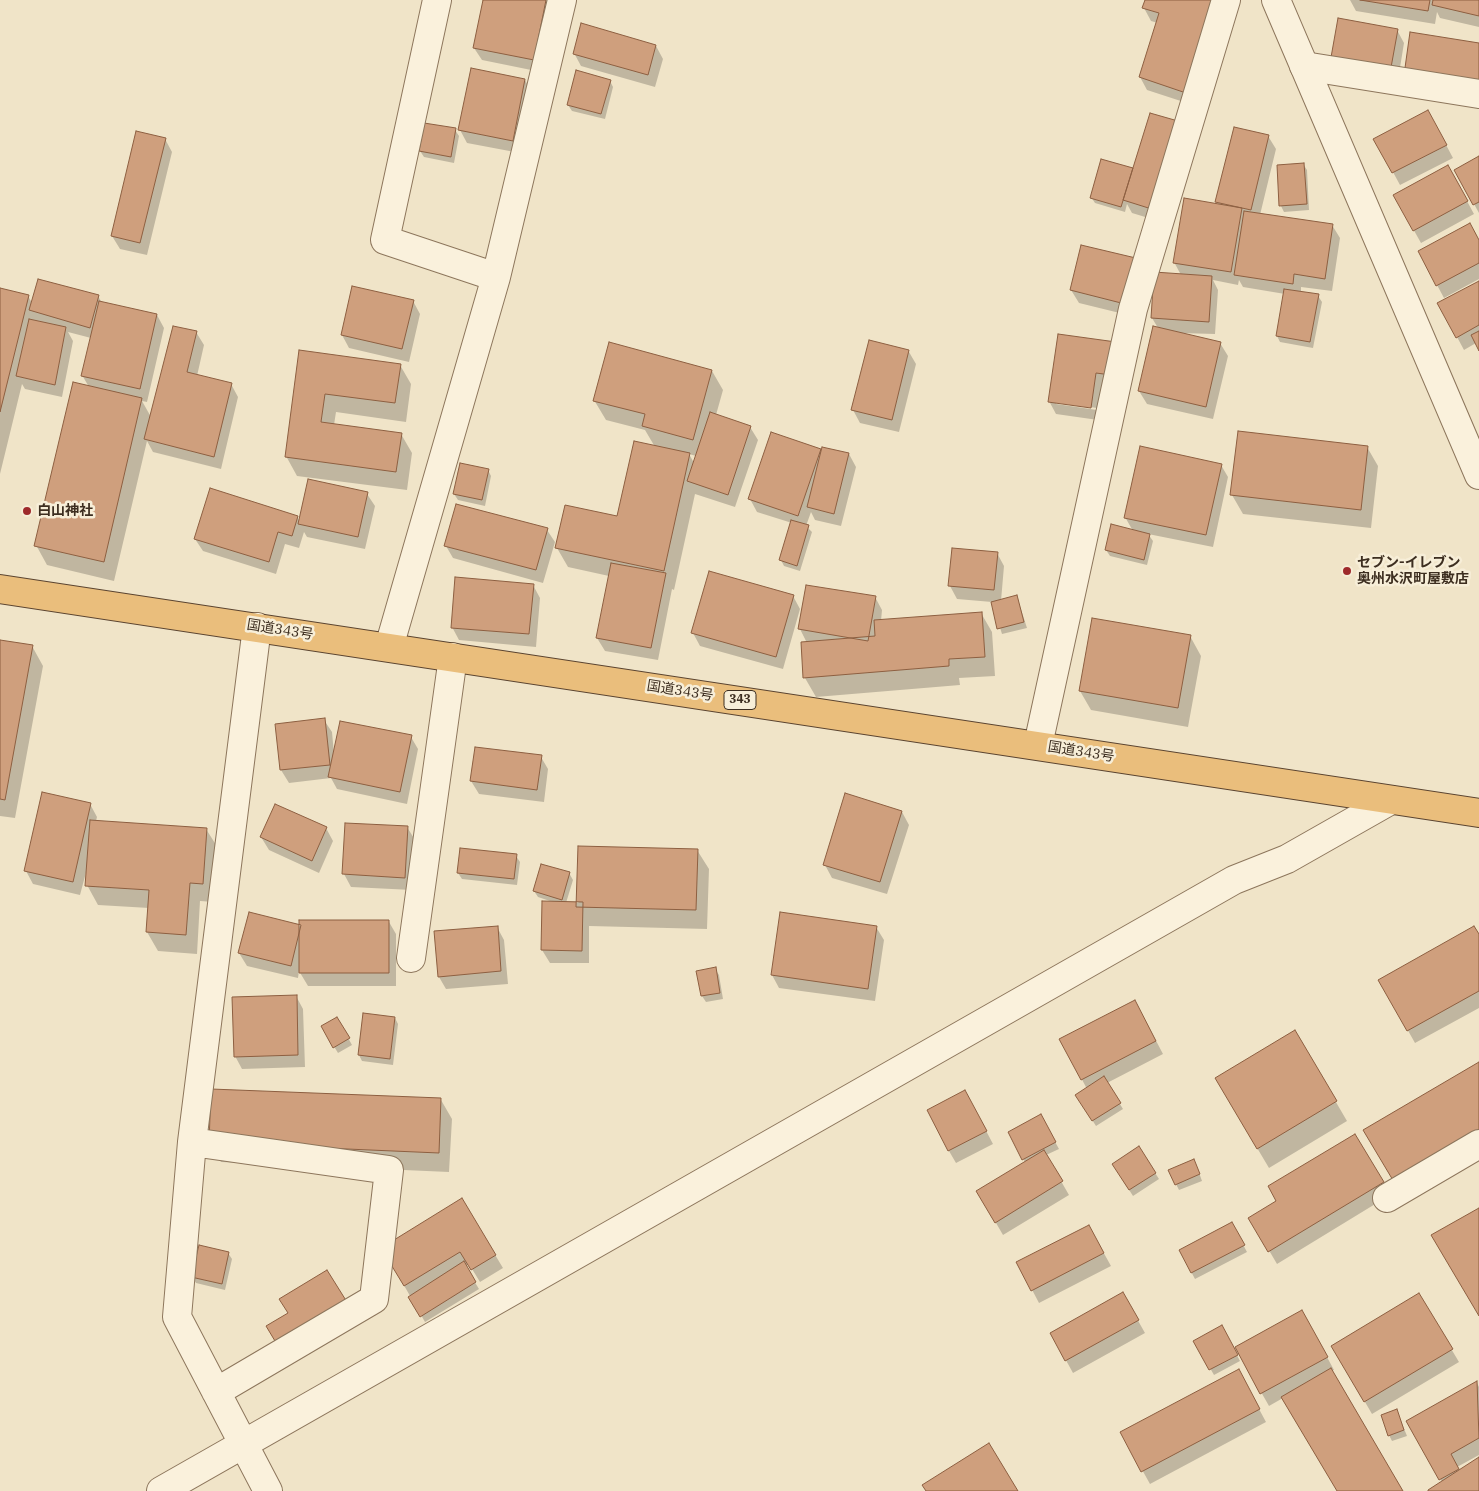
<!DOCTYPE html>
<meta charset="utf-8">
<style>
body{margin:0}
canvas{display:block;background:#f0e4c8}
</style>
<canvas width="1479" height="1491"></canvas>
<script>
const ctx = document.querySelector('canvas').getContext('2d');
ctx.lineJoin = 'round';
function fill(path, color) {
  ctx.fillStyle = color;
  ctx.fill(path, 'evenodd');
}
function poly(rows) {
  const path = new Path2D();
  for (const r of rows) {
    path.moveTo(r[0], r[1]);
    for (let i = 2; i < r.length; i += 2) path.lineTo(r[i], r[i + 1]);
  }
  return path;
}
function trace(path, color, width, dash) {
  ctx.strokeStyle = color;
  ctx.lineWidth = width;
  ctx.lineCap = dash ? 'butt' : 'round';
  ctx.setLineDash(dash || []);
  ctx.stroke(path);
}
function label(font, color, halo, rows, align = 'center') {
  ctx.font = font + ' "IBM Plex Serif","Noto Sans JP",serif';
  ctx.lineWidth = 5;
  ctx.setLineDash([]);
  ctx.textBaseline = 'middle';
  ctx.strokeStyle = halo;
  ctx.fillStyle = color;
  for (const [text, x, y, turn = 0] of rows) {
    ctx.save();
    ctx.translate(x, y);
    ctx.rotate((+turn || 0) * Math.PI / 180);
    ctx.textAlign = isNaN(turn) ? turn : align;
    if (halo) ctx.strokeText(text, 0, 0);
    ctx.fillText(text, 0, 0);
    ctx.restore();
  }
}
const shadow = poly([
 [484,0,546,0,553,12,541,72,482,60,474,48],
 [1146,0,1220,0,1193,105,1147,90,1140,77,1158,23,1151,21,1144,8],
 [1350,0,1479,0,1479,27,1440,18,1437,12,1435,24,1356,11],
 [1397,30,1404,43,1397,86,1339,76],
 [656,46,663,59,655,87,581,66,574,53],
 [525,80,532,93,520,153,467,143,460,130],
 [610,81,613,87,605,119,572,111,568,105],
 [1435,124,1453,158,1400,185,1375,139],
 [455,130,459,136,454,163,424,157,420,151],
 [1268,136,1276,149,1260,215,1332,225,1340,238,1332,291,1301,287,1301,293,1318,296,1322,302,1313,348,1280,342,1277,336,1285,294,1243,287,1239,280,1238,285,1213,280,1218,290,1215,334,1179,333,1220,343,1228,356,1213,419,1147,404,1139,391,1154,328,1158,328,1152,318,1181,275,1174,262,1219,205,1217,202],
 [165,139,172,152,147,255,120,249,112,236],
 [1479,158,1479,213,1474,204],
 [1102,160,1165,223,1132,213,1127,204,1125,212,1095,203,1091,197],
 [1303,164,1307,170,1309,210,1284,212,1281,206],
 [1455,179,1474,214,1421,243,1394,195],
 [1479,242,1479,279,1444,298,1437,285],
 [1146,273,1136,317,1079,303,1071,290],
 [1479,283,1479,349,1476,343,1464,350,1457,337],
 [0,289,28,296,32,303,98,296,102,303,157,315,164,328,147,402,142,401,151,417,196,332,204,345,197,376,231,384,238,397,221,469,153,452,147,441,114,581,47,565,36,545,89,387,82,375,91,338,68,332,73,341,62,397,25,389,22,384,0,474],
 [413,301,420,314,409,362,349,348,342,335],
 [870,342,909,352,916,364,899,432,860,423,853,410],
 [300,351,400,365,411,384,406,422,336,412,334,425,401,434,412,453,407,490,297,476,286,456],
 [1123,356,1098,420,1056,414,1049,401],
 [1056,402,1097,408,1097,410,1056,404],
 [712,371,723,390,716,415,750,427,758,440,735,507,695,494,674,590,672,589,658,660,605,651,597,638,609,576,568,567,557,548,618,518,655,447,645,430,606,420,594,400],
 [689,454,696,456,694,463],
 [772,434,822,450,849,454,856,467,841,526,815,520,811,512,806,526,812,532,800,571,784,566,781,560,792,523,757,512,750,499],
 [1367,447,1378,466,1371,528,1243,514,1232,495],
 [1221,465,1228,477,1213,547,1148,534,1153,541,1147,565,1110,556,1106,550,1133,531,1125,517],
 [488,470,491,476,485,506,458,500,454,494],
 [367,494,375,506,365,549,307,537,304,532,299,548,285,544,276,574,203,551,195,539,297,517,300,522],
 [547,530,555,542,543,583,453,558,446,546],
 [997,553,1004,566,1001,601,1017,597,1027,628,1002,634,992,602,957,599,950,586],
 [533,585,540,598,536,647,459,640,452,627],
 [793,596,800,609,783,669,700,646,693,633],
 [875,597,882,610,881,621,981,613,992,632,995,676,959,678,960,685,816,697,805,678,802,643,807,643,800,629],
 [1190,636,1201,656,1188,727,1091,710,1080,691],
 [0,641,32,646,43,666,15,818,0,816],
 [324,720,332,732,334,754,411,737,418,749,407,804,337,789,331,778,289,783,281,770],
 [541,757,548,769,544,802,479,794,471,781],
 [90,804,97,817,96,821,206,829,218,848,214,902,200,901,197,954,158,951,147,932,149,908,98,905,87,885,88,865,80,895,33,884,26,871],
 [902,812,909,825,887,894,832,878,825,865],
 [346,824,407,827,415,840,412,890,351,887,344,874],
 [326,828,333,841,319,873,269,850,261,837],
 [697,850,709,869,707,929,589,926,589,963,550,963,542,950,553,902,538,897,534,891,569,873,573,880,566,903,577,903],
 [516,856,520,862,517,885,462,879,458,873],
 [389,922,396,934,396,986,308,986,299,971,298,978,247,966,239,953,300,926],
 [497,927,504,940,508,984,446,989,439,977],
 [876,927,884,940,875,1001,779,988,772,975],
 [1479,937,1479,1008,1415,1043,1380,981],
 [715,969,719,975,723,999,706,1002,702,996,698,972],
 [296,996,303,1009,305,1067,242,1069,235,1056],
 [1142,1014,1163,1054,1107,1083,1123,1109,1096,1126,1080,1101,1087,1089,1061,1040],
 [337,1018,352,1045,338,1053,322,1027],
 [395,1018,398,1024,393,1065,362,1061,359,1055],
 [1295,1032,1347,1121,1269,1168,1216,1079],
 [441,1100,452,1119,449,1172,221,1162,210,1143],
 [972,1104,993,1144,956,1163,949,1151],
 [1041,1116,1059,1149,1046,1155,1069,1195,1003,1235,985,1204,1025,1162,1010,1133],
 [1355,1135,1390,1195,1277,1264,1250,1218,1278,1201],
 [1139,1148,1159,1179,1133,1196,1117,1171],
 [1197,1167,1202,1181,1179,1190,1176,1184],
 [462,1200,503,1268,480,1282,469,1264,465,1266,479,1289,425,1322,390,1261],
 [1232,1224,1247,1252,1195,1279,1180,1251],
 [1096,1239,1111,1266,1039,1303,1018,1263],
 [228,1253,232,1259,225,1290,196,1283,192,1277],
 [1123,1294,1145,1333,1073,1373,1051,1333],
 [1419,1295,1459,1362,1372,1414,1333,1347],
 [1309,1324,1334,1370,1332,1371,1402,1491,1338,1491,1283,1398,1269,1406,1236,1348],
 [1222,1327,1240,1361,1214,1375,1195,1342],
 [1245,1383,1266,1422,1150,1484,1121,1432],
 [1477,1383,1479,1387,1479,1455,1457,1467,1459,1472,1479,1459,1479,1491,1429,1491,1442,1482,1408,1421],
 [1397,1411,1407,1436,1392,1441,1389,1435]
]);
const building = poly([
 [483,0,546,0,534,60,473,48,483,0],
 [1145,0,1217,0,1186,93,1139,77,1159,13,1142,8,1145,0],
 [1360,0,1430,0,1428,11,1360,0],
 [1433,0,1479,0,1479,16,1432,5,1433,0],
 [1338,18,1398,29,1390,73,1330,63,1338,18],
 [581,23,656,45,648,75,573,54,581,23],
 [1410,32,1479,43,1479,86,1404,75,1410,32],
 [471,68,525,79,513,141,458,130,471,68],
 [576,70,611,80,601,114,567,105,576,70],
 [1428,110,1447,145,1392,173,1373,139,1428,110],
 [1150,113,1185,123,1158,211,1123,200,1150,113],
 [424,123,456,128,451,157,419,151,424,123],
 [1234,127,1269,135,1251,210,1215,202,1234,127],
 [136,131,166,138,140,243,111,236,136,131],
 [1479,156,1479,202,1473,205,1454,170,1479,156],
 [1101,159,1133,168,1121,207,1090,198,1101,159],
 [1304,163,1307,204,1279,206,1277,165,1304,163],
 [1448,165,1468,201,1413,231,1393,195,1448,165],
 [1184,198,1242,208,1231,272,1173,263,1184,198],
 [1244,211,1333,224,1325,279,1294,274,1293,284,1234,275,1244,211],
 [1470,223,1479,240,1479,263,1436,286,1418,251,1470,223],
 [1081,245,1140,259,1129,305,1070,290,1081,245],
 [1154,272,1212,276,1209,322,1151,318,1154,272],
 [38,279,99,295,90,328,29,310,38,279],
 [1479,281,1479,325,1456,338,1437,303,1479,281],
 [352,286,414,300,402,349,341,335,352,286],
 [0,288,29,295,0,412,0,288],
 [1284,289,1319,294,1310,342,1276,336,1284,289],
 [99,301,157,314,140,389,81,376,99,301],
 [29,319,66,327,55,385,16,376,29,319],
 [173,326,197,331,187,372,232,383,214,457,144,439,173,326],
 [1153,326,1221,342,1206,407,1138,391,1153,326],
 [1479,331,1479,351,1471,335,1479,331],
 [1058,334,1116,342,1111,375,1096,373,1091,408,1048,402,1058,334],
 [869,340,909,350,892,420,851,410,869,340],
 [609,342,712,370,693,440,642,426,645,414,593,401,609,342],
 [299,350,401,364,395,403,325,394,321,422,402,433,396,472,285,457,299,350],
 [73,382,142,398,104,562,34,546,73,382],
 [710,412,751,426,728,495,687,481,710,412],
 [1238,431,1368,446,1361,510,1230,495,1238,431],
 [771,432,821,449,798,516,748,499,771,432],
 [634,441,690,453,664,571,555,548,565,505,617,516,634,441],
 [1140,446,1222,464,1206,535,1124,518,1140,446],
 [822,447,849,453,834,514,807,507,822,447],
 [460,463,489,469,482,500,453,494,460,463],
 [308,479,368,492,358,537,298,524,308,479],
 [210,488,298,516,292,536,278,532,269,562,194,539,210,488],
 [456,504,548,528,536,570,444,546,456,504],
 [791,520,809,525,797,566,779,560,791,520],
 [1111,524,1150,534,1144,560,1105,550,1111,524],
 [952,548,998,552,994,590,948,586,952,548],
 [611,563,666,573,651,648,596,638,611,563],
 [709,571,794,595,776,657,691,633,709,571],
 [455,577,534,584,529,634,451,628,455,577],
 [806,585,876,596,868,641,798,629,806,585],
 [1017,595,1024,622,997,629,991,602,1017,595],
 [982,612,985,657,949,659,949,666,803,678,801,642,875,636,874,620,982,612],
 [1092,618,1191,635,1178,708,1079,691,1092,618],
 [0,640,33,645,5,800,0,799,0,640],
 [325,718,330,765,280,770,275,724,325,718],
 [340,721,412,735,400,792,328,777,340,721],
 [475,747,542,755,537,790,470,781,475,747],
 [42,792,91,803,73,882,24,871,42,792],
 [845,793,902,811,880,882,823,865,845,793],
 [275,804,327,827,312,861,260,837,275,804],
 [90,820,207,828,203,884,190,883,186,935,146,932,149,890,85,886,90,820],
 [345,823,408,826,405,878,342,874,345,823],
 [578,846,698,849,696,910,576,907,578,846],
 [460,848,517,854,514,879,457,873,460,848],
 [541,864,570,872,562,900,533,891,541,864],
 [542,901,583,902,582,951,541,950,542,901],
 [249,912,301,925,291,966,238,953,249,912],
 [780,912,877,926,868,989,771,975,780,912],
 [299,920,389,920,389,973,299,973,299,920],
 [498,926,501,971,438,977,434,931,498,926],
 [1474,926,1479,934,1479,991,1407,1031,1378,980,1474,926],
 [716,967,720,993,701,996,696,971,716,967],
 [297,995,298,1055,234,1057,232,997,297,995],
 [1135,1000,1156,1041,1081,1080,1059,1039,1135,1000],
 [363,1013,395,1017,390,1059,358,1055,363,1013],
 [337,1017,350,1038,333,1048,321,1026,337,1017],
 [1295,1030,1337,1101,1257,1149,1215,1078,1295,1030],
 [1479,1062,1479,1133,1394,1182,1363,1130,1479,1062],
 [1104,1076,1121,1103,1092,1121,1075,1095,1104,1076],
 [211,1089,441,1098,439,1153,209,1143,211,1089],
 [965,1090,987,1131,948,1151,927,1110,965,1090],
 [1041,1114,1056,1142,1022,1160,1008,1132,1041,1114],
 [1355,1134,1384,1182,1268,1252,1248,1218,1276,1201,1268,1186,1355,1134],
 [1139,1146,1156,1173,1129,1190,1112,1164,1139,1146],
 [1044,1150,1063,1181,995,1223,976,1191,1044,1150],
 [1194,1159,1200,1174,1175,1185,1168,1170,1194,1159],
 [462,1198,496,1255,471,1270,460,1252,404,1286,381,1248,462,1198],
 [1479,1208,1479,1316,1431,1235,1479,1208],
 [1232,1222,1245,1245,1191,1273,1179,1250,1232,1222],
 [1089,1225,1104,1253,1031,1291,1016,1262,1089,1225],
 [199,1245,229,1252,222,1284,191,1277,199,1245],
 [464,1261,476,1282,420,1317,408,1297,464,1261],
 [327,1270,347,1302,278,1346,266,1326,288,1313,279,1299,327,1270],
 [1123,1292,1139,1320,1065,1361,1050,1333,1123,1292],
 [1419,1293,1453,1349,1364,1402,1331,1346,1419,1293],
 [1302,1310,1328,1357,1260,1394,1235,1347,1302,1310],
 [1222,1325,1238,1355,1209,1370,1193,1341,1222,1325],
 [1331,1368,1403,1491,1337,1491,1281,1397,1331,1368],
 [1239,1369,1260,1409,1141,1472,1120,1432,1239,1369],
 [1477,1381,1479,1438,1451,1454,1459,1469,1439,1480,1406,1421,1477,1381],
 [1397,1409,1404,1430,1388,1436,1381,1415,1397,1409],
 [989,1443,1018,1491,926,1491,922,1485,989,1443],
 [1479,1457,1479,1491,1428,1491,1428,1490,1479,1457]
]);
const minor = poly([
 [437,0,385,240,496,277],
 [1304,66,1479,94],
 [257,627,192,1142,177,1317,268,1491],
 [389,647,496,277,562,0],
 [1038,745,1133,309,1226,0],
 [411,958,453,657],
 [192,1142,389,1170,374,1299,216,1392],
 [1387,1198,1479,1144],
 [161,1491,1234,880,1287,859,1391,800]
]);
const tertiary = poly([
 [1276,0,1479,475]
]);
const trunk = poly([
 [0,589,1479,813]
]);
const markers = [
 [27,511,5,"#9e2a2b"],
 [1347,571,5,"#9e2a2b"]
];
const shields = [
 [740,700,32]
];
const shieldNames = [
 ["343",740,700]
];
const poiNames = [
 ["白山神社",37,511],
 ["セブン-イレブン",1357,563],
 ["奥州水沢町屋敷店",1357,579]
];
const streetNames = [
 ["国道343号",280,630,9],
 ["国道343号",680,691,9],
 ["国道343号",1081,752,9]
];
fill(shadow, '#0003');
fill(building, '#cf9f7d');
trace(building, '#8d5f41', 1);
trace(minor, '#8d765c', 30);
trace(tertiary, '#8d765c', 30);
trace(trunk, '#5b4430', 30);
trace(minor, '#faf1dc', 28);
trace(tertiary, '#faf1dc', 28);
trace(trunk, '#eabe7c', 28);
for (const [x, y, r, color] of markers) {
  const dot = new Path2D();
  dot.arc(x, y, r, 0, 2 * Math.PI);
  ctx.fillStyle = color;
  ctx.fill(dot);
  trace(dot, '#f7eed8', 2);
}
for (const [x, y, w] of shields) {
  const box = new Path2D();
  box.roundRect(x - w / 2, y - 9.5, w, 19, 4);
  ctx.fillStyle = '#f7eed8';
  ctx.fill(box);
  trace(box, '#3d2e20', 1);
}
label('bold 12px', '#3d2e20', null, shieldNames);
label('bold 14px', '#3d2e20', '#f7eed8', poiNames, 'left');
label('14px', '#3d2e20', '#f7eed8', streetNames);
</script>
